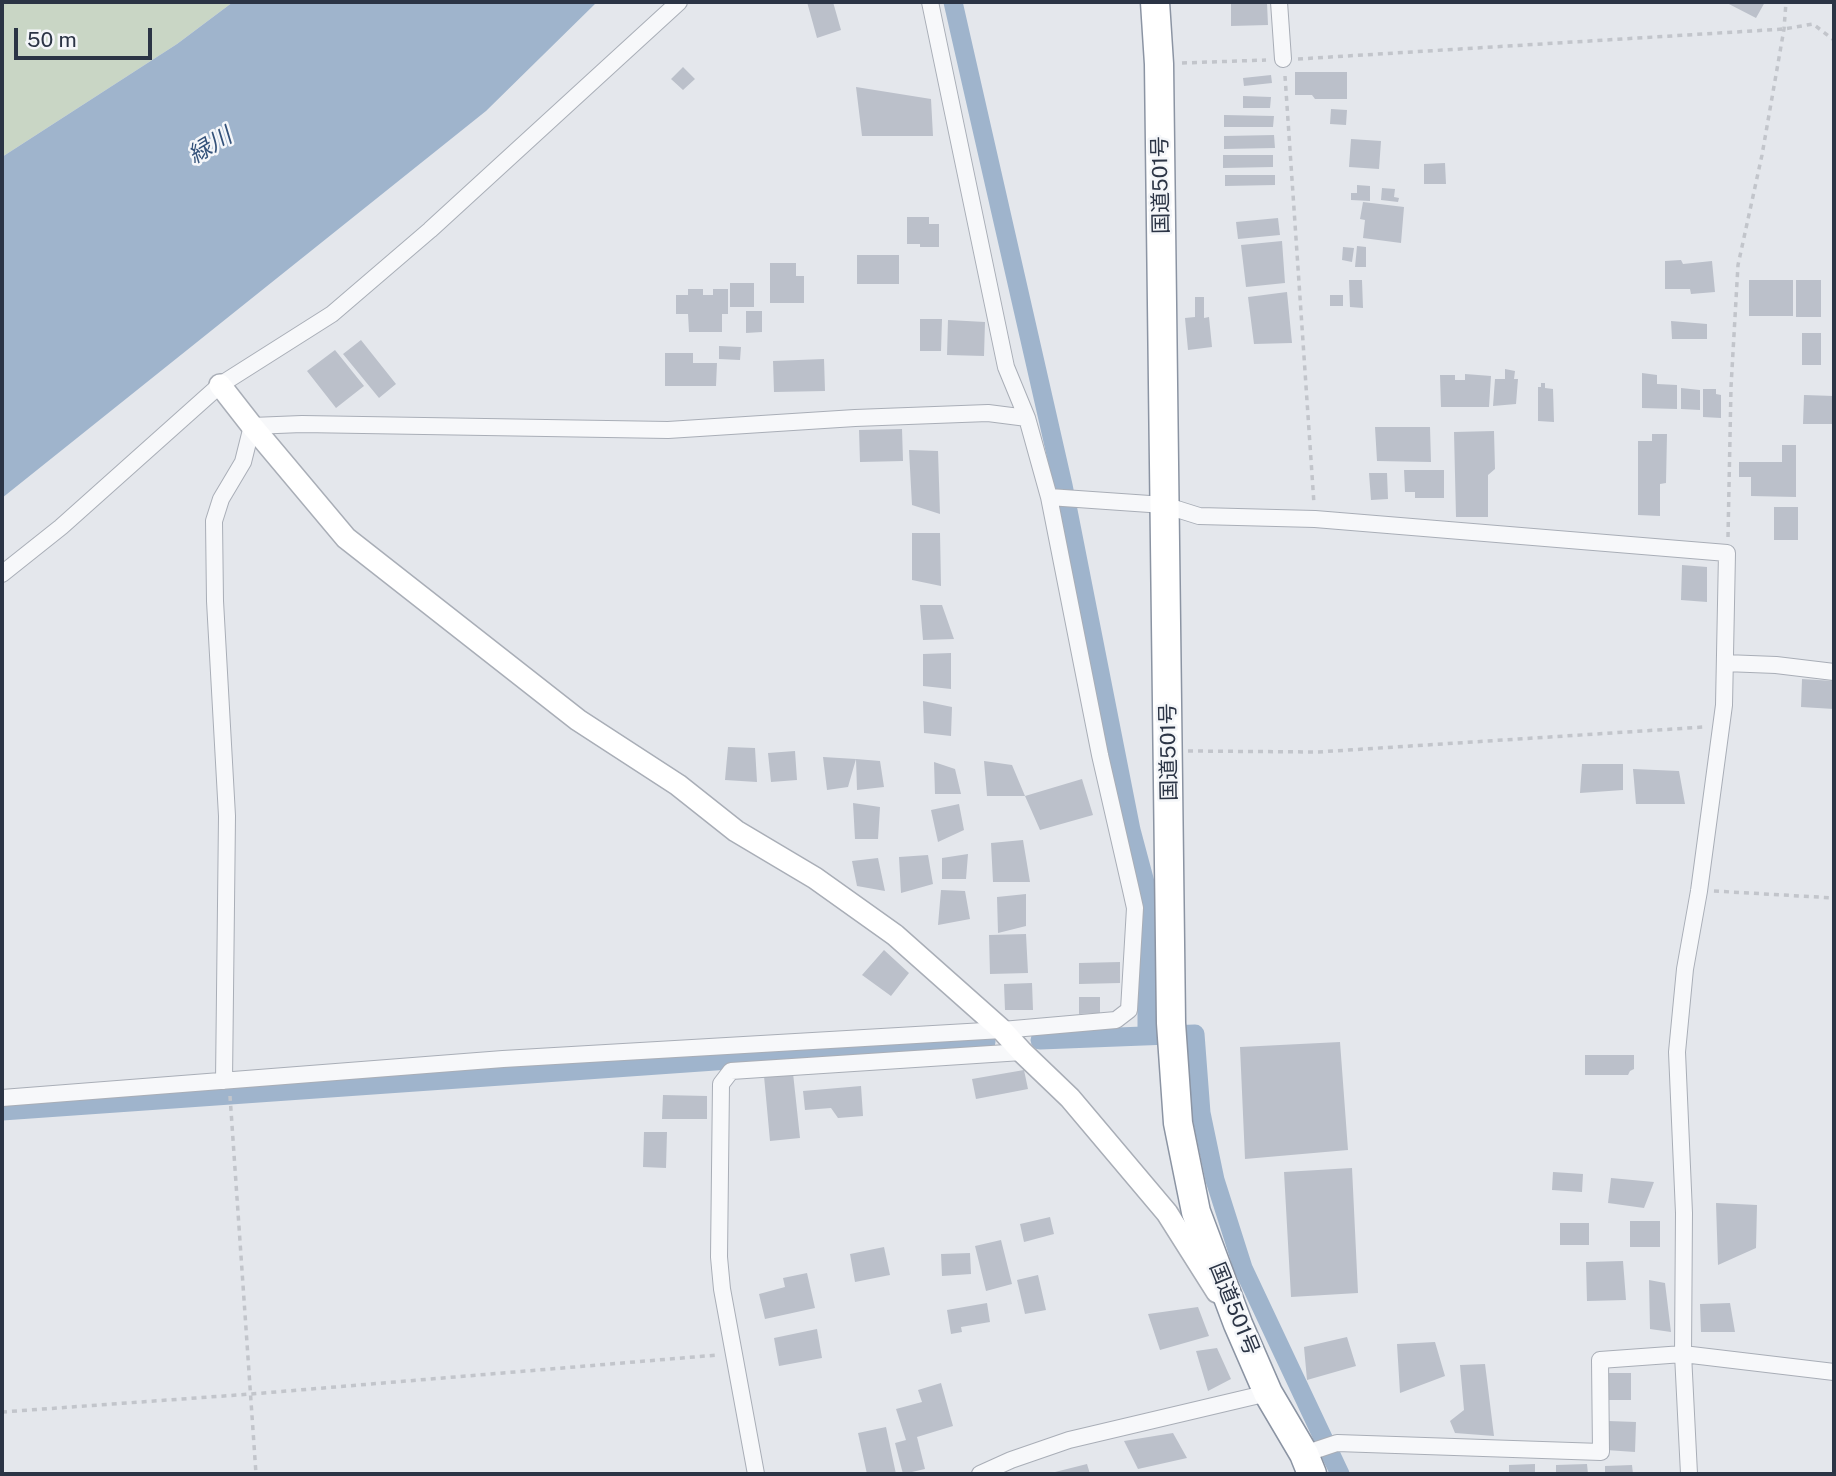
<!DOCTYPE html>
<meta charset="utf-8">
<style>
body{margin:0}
#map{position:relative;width:1836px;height:1476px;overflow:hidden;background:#e4e7ec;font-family:"Public Sans",sans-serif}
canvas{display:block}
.frame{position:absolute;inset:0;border:4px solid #2b3445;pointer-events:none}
.scale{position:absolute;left:14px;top:28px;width:138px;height:32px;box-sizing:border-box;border:4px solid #2b3445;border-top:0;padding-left:9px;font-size:21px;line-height:24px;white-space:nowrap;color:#2b3445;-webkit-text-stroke:5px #f4f6f9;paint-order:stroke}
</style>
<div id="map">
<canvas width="1836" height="1476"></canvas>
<div class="frame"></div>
<div class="scale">50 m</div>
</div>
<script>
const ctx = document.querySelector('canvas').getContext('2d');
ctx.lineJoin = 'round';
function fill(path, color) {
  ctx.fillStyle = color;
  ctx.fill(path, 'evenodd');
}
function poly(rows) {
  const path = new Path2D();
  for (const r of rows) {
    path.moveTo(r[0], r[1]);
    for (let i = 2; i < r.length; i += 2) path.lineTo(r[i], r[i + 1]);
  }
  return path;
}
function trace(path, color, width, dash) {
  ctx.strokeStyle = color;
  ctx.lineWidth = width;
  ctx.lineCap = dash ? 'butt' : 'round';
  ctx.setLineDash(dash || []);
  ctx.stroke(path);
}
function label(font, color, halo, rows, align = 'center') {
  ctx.font = font + ' "Public Sans","Noto Sans JP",sans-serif';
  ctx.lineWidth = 5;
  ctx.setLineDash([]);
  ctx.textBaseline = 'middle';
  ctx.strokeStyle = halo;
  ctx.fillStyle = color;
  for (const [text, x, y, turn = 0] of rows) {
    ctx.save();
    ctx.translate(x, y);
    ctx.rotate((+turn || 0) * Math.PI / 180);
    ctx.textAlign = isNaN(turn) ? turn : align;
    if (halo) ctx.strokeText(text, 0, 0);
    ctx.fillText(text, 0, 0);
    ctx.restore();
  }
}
const green = poly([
 [2,2,233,2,177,44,2,157]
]);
const water = poly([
 [233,2,597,2,486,111,2,498,2,157,177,44]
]);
const canal = poly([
 [953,2,1063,485,1131,830,1147,890,1147,1036],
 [1040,1040,1195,1034,1201,1113,1215,1180,1243,1268,1340,1474],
 [2,1111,986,1042]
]);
const building = poly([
 [807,2,833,2,841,30,817,38],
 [1725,2,1765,2,1756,18],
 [1267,3,1268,25,1231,26,1231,4],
 [683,67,695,79,683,90,671,79],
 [1295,72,1347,72,1347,99,1315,99,1312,95,1295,95],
 [1271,75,1272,83,1244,86,1243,78],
 [856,87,931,99,933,136,862,136],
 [1243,96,1271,97,1270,108,1243,108],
 [1331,109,1347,110,1346,125,1330,124],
 [1224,115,1274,116,1273,127,1224,127],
 [1274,135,1275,148,1224,149,1224,136],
 [1351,139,1381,141,1379,169,1349,167],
 [1223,155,1273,155,1273,167,1223,168],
 [1445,163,1446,184,1424,184,1424,164],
 [1225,175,1275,175,1275,185,1225,186],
 [1357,185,1370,186,1370,201,1351,200,1351,193,1357,193],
 [1382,188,1395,189,1394,197,1399,198,1398,202,1381,200],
 [1363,202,1404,207,1401,243,1363,238,1365,220,1360,219],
 [907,217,929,217,929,224,939,224,939,247,920,247,920,244,907,244],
 [1278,218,1280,235,1238,239,1236,222],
 [1282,241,1285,283,1246,287,1241,245],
 [1357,246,1366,247,1366,267,1355,267],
 [1343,247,1354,248,1352,262,1342,260],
 [857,255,899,255,899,284,857,284],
 [1681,260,1683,264,1712,261,1715,292,1691,294,1690,289,1665,289,1665,261],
 [770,263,796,263,796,276,804,276,804,303,770,303],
 [1349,280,1362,280,1363,308,1350,307],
 [1749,280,1793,280,1793,316,1749,316],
 [1796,280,1821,280,1821,317,1796,317],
 [730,283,754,283,754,307,730,307],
 [688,289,703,289,703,295,713,295,713,289,728,289,728,314,722,314,722,332,689,332,688,314,676,314,676,295,688,295],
 [1287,292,1292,343,1254,344,1248,297],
 [1330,295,1343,295,1343,306,1330,306],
 [1195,297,1204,297,1204,318,1209,317,1212,347,1188,350,1185,318,1195,317],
 [746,311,762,311,762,332,746,333],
 [920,319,942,319,941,351,920,351],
 [948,320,985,322,984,356,947,355],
 [1671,321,1707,324,1707,339,1672,339],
 [1802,333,1821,333,1821,365,1802,365],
 [361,340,396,384,379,398,343,354],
 [719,346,741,347,740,360,719,359],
 [335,350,364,386,336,408,307,371],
 [665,353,693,353,693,363,717,363,716,386,665,386],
 [824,359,825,391,774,392,773,361],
 [1505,369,1515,371,1514,379,1518,379,1516,404,1493,406,1495,379,1505,379],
 [1642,373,1657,375,1657,384,1677,385,1677,409,1642,408],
 [1465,374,1491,376,1489,407,1441,407,1440,375,1455,375,1455,380,1465,380],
 [1541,383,1545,383,1545,388,1553,389,1554,422,1538,421,1538,387,1541,387],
 [1681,388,1700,390,1700,410,1681,409],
 [1703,389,1716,389,1716,394,1721,395,1721,418,1703,417],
 [1804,395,1834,396,1834,424,1803,424],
 [1375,427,1430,427,1431,462,1377,461],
 [902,429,903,461,860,462,859,430],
 [1494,431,1495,469,1488,475,1488,517,1456,517,1454,432],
 [1652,434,1667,434,1666,483,1660,484,1660,516,1638,515,1638,441,1652,441],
 [1782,445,1796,445,1796,497,1751,496,1751,477,1739,477,1739,462,1782,462],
 [909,450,938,451,940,514,912,505],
 [1404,470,1444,470,1444,498,1415,498,1415,492,1405,492],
 [1369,473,1387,473,1388,499,1371,500],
 [1774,507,1798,507,1798,540,1774,540],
 [912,533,940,533,941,586,912,580],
 [1682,565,1707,567,1707,602,1681,600],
 [920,605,942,605,954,639,923,640],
 [951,653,951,689,923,686,923,654],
 [1802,679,1834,681,1834,709,1801,707],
 [923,701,952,707,951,736,924,733],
 [728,747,755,748,757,782,725,780],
 [795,751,797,780,771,782,768,753],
 [823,757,856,759,848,787,827,790],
 [856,759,880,761,884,787,857,790],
 [984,761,1012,765,1025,796,987,796],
 [934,762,955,769,961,794,935,794],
 [1582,764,1623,764,1623,790,1580,793],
 [1633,769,1679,771,1685,804,1636,804],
 [1082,779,1093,815,1040,830,1025,796],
 [853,803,880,807,878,839,855,839],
 [959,804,964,830,938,842,931,810],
 [1023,840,1030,882,993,882,991,843],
 [968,854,966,879,942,879,942,858],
 [928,855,933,884,901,893,899,857],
 [878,858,885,891,857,886,852,861],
 [941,890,965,891,970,919,938,925],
 [1026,894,1026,926,998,933,997,897],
 [1026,934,1028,973,990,974,989,935],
 [884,950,909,973,891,996,862,975],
 [1120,962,1120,983,1079,984,1079,963],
 [1032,983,1033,1010,1005,1010,1004,984],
 [1079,997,1100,997,1100,1013,1079,1014],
 [1340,1042,1348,1150,1245,1159,1240,1047],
 [1585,1055,1634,1055,1634,1069,1630,1071,1628,1075,1585,1075],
 [1024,1070,1028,1089,976,1099,972,1079],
 [793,1073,800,1138,770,1141,764,1076],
 [861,1086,863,1116,838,1118,831,1108,805,1110,803,1091],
 [663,1095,707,1096,707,1119,662,1119],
 [644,1132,667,1132,666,1168,643,1167],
 [1352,1168,1358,1293,1291,1297,1284,1172],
 [1553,1172,1583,1174,1582,1192,1552,1190],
 [1611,1178,1654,1182,1644,1208,1608,1203],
 [1716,1203,1757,1205,1756,1248,1718,1265],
 [1050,1217,1054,1234,1024,1242,1020,1224],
 [1630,1221,1660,1221,1660,1247,1630,1247],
 [1560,1223,1589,1223,1589,1245,1560,1245],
 [1001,1240,1012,1284,986,1291,975,1246],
 [884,1247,890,1275,855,1282,850,1254],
 [970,1253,971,1274,942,1276,941,1254],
 [1623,1261,1626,1300,1587,1301,1586,1262],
 [807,1273,815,1308,765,1319,759,1294,785,1287,783,1278],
 [1038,1275,1046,1310,1025,1314,1017,1280],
 [1649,1280,1665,1283,1671,1332,1650,1329],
 [987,1303,990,1322,961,1327,962,1332,951,1334,947,1310],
 [1730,1303,1735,1332,1701,1332,1700,1304],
 [1198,1307,1209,1336,1160,1350,1148,1314],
 [817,1329,822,1358,779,1366,774,1338],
 [1347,1337,1356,1366,1307,1380,1304,1347],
 [1435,1342,1445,1376,1400,1393,1397,1344],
 [1217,1348,1231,1379,1208,1391,1196,1351],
 [1485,1364,1494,1436,1455,1433,1450,1421,1464,1410,1460,1365],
 [1607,1373,1631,1373,1631,1400,1607,1400],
 [941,1383,953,1426,917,1437,925,1469,903,1474,895,1443,906,1440,896,1409,922,1402,918,1390],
 [1608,1421,1636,1422,1635,1452,1606,1450],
 [886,1427,896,1474,867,1474,858,1433],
 [1173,1433,1187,1458,1138,1469,1124,1441],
 [1087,1464,1090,1474,1056,1474,1055,1472],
 [1535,1464,1535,1474,1509,1474,1509,1465],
 [1587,1464,1588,1474,1556,1474,1556,1465],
 [1632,1465,1633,1474,1605,1474,1605,1466]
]);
const path = poly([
 [1298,59,1784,29,1813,24,1834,40],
 [1182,63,1266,60],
 [1285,76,1314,504],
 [1728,537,1731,387,1738,265,1762,155,1784,29,1786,2],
 [1188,751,1318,752,1704,727],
 [1714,891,1834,898],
 [230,1096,256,1474],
 [2,1412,251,1394,718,1355]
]);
const street = poly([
 [1279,2,1283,59],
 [1049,497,1164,505,1199,516,1315,519,1727,553,1724,705,1699,891,1685,969,1677,1052,1684,1213,1683,1354,1689,1474],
 [2,574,61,527,220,385,332,314,430,230,679,2],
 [1725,663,1776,665,1834,672],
 [224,1081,227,816,215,601,214,521,221,499,243,462,252,426,302,424,668,430,855,418,988,413,1027,418],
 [2,1098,503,1059,1002,1030,1116,1020,1129,1010,1135,908,1131,890,1100,755,1049,497,1027,418,1006,367,930,2],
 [1304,1454,1337,1443,1601,1452,1600,1360,1683,1354,1834,1372],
 [756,1474,722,1289,719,1257,721,1084,731,1071,1022,1052],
 [980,1474,1011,1460,1069,1440,1268,1393]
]);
const secondary = poly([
 [220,385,252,426,346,538,578,720,678,785,736,831,815,878,895,935,1002,1030,1022,1052,1070,1098,1167,1213,1217,1292]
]);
const highway = poly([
 [1155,2,1159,64,1171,1023,1178,1123,1196,1212,1238,1324,1268,1393,1304,1454,1312,1474]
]);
const streetNames = [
 ["国道501号",1161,185,-91],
 ["国道501号",1169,752,-91],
 ["国道501号",1234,1309,68]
];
const waterNames = [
 ["緑川",210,146,-31]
];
fill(green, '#c9d6c5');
fill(water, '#9fb4cc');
trace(canal, '#9fb4cc', 19);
fill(building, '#bbc0ca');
trace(street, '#a9aeb7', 18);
trace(secondary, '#a9aeb7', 24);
trace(highway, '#8b94a3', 31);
trace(path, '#c2c5cb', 3.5, [5, 5]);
trace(street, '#f7f8fa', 16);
trace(secondary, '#fff', 21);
trace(highway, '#fff', 28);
label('21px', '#2b3445', '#f4f6f9', streetNames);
label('italic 23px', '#34527a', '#f4f6f9', waterNames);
</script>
